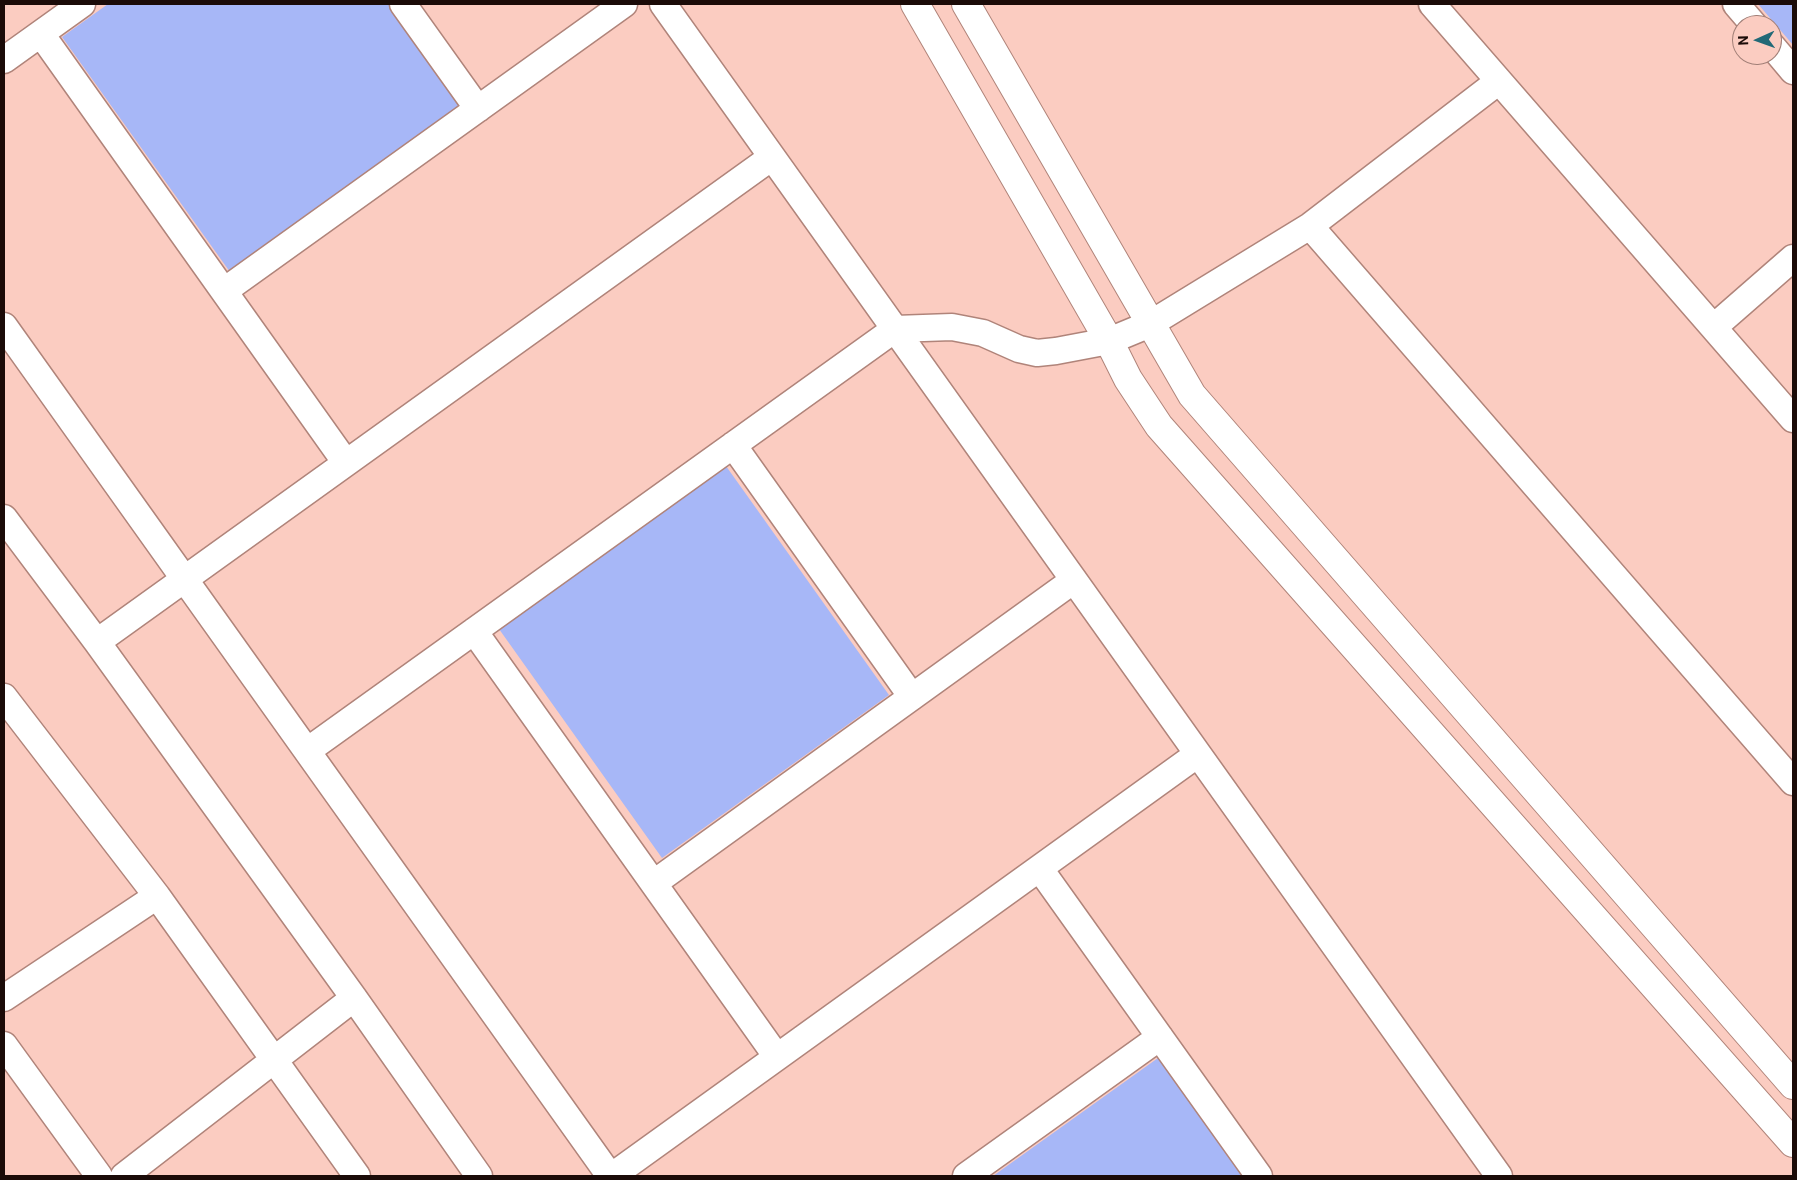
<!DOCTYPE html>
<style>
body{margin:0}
#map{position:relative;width:1797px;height:1180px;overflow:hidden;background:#fbccc1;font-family:Roboto,sans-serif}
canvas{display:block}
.frame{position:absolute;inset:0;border:5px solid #1b0b08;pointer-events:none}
.north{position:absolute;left:1732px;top:15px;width:50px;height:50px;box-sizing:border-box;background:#fbccc1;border:1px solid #a17f77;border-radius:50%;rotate:268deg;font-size:14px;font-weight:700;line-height:20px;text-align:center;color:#1b0b08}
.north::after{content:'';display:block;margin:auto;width:18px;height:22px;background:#226977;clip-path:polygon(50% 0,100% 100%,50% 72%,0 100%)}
</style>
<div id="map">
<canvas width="1797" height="1180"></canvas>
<div class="frame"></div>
<div class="north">N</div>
</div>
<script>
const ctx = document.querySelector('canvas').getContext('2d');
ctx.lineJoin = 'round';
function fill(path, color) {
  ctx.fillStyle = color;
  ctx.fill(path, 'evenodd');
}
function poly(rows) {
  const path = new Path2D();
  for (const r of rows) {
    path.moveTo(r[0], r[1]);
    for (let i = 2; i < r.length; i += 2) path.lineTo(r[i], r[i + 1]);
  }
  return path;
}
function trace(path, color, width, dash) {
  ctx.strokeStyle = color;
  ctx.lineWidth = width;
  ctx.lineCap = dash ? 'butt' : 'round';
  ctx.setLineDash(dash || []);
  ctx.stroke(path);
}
const green = poly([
 [108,4,391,4,463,104,230,272,62,37],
 [1758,4,1793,4,1793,45],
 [726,466,889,695,662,858,499,629],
 [1158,1058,1242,1176,993,1176]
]);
const street = poly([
 [403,4,478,109],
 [663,4,1499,1176],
 [1432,4,1793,419],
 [1736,4,1754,25],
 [41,34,346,463],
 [1772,46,1793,71],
 [4,60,82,4],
 [1310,226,1793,782],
 [224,291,624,4],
 [4,326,610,1176],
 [1714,327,1793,258],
 [733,445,912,697],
 [4,518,97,642,354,998,479,1176],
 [474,631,777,1057],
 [97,642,772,157],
 [4,697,157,896,357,1176],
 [307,751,895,329,952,327,983,333,1019,349,1037,353,1056,351,1109,341,1150,324,1310,226,1499,81],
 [1040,869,1259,1176],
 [654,883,1074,580],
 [4,998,157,896],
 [4,1045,99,1176],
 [124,1176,354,998],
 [612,1176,1198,754],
 [966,1176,1160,1037]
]);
const secondary = poly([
 [915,4,1109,341,1128,379,1159,426,1793,1143],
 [966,4,1192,395,1793,1085]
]);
fill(green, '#a7b7f7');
trace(street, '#b0847a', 29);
trace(secondary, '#b0847a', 30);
trace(street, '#fff', 26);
trace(secondary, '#fff', 28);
</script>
